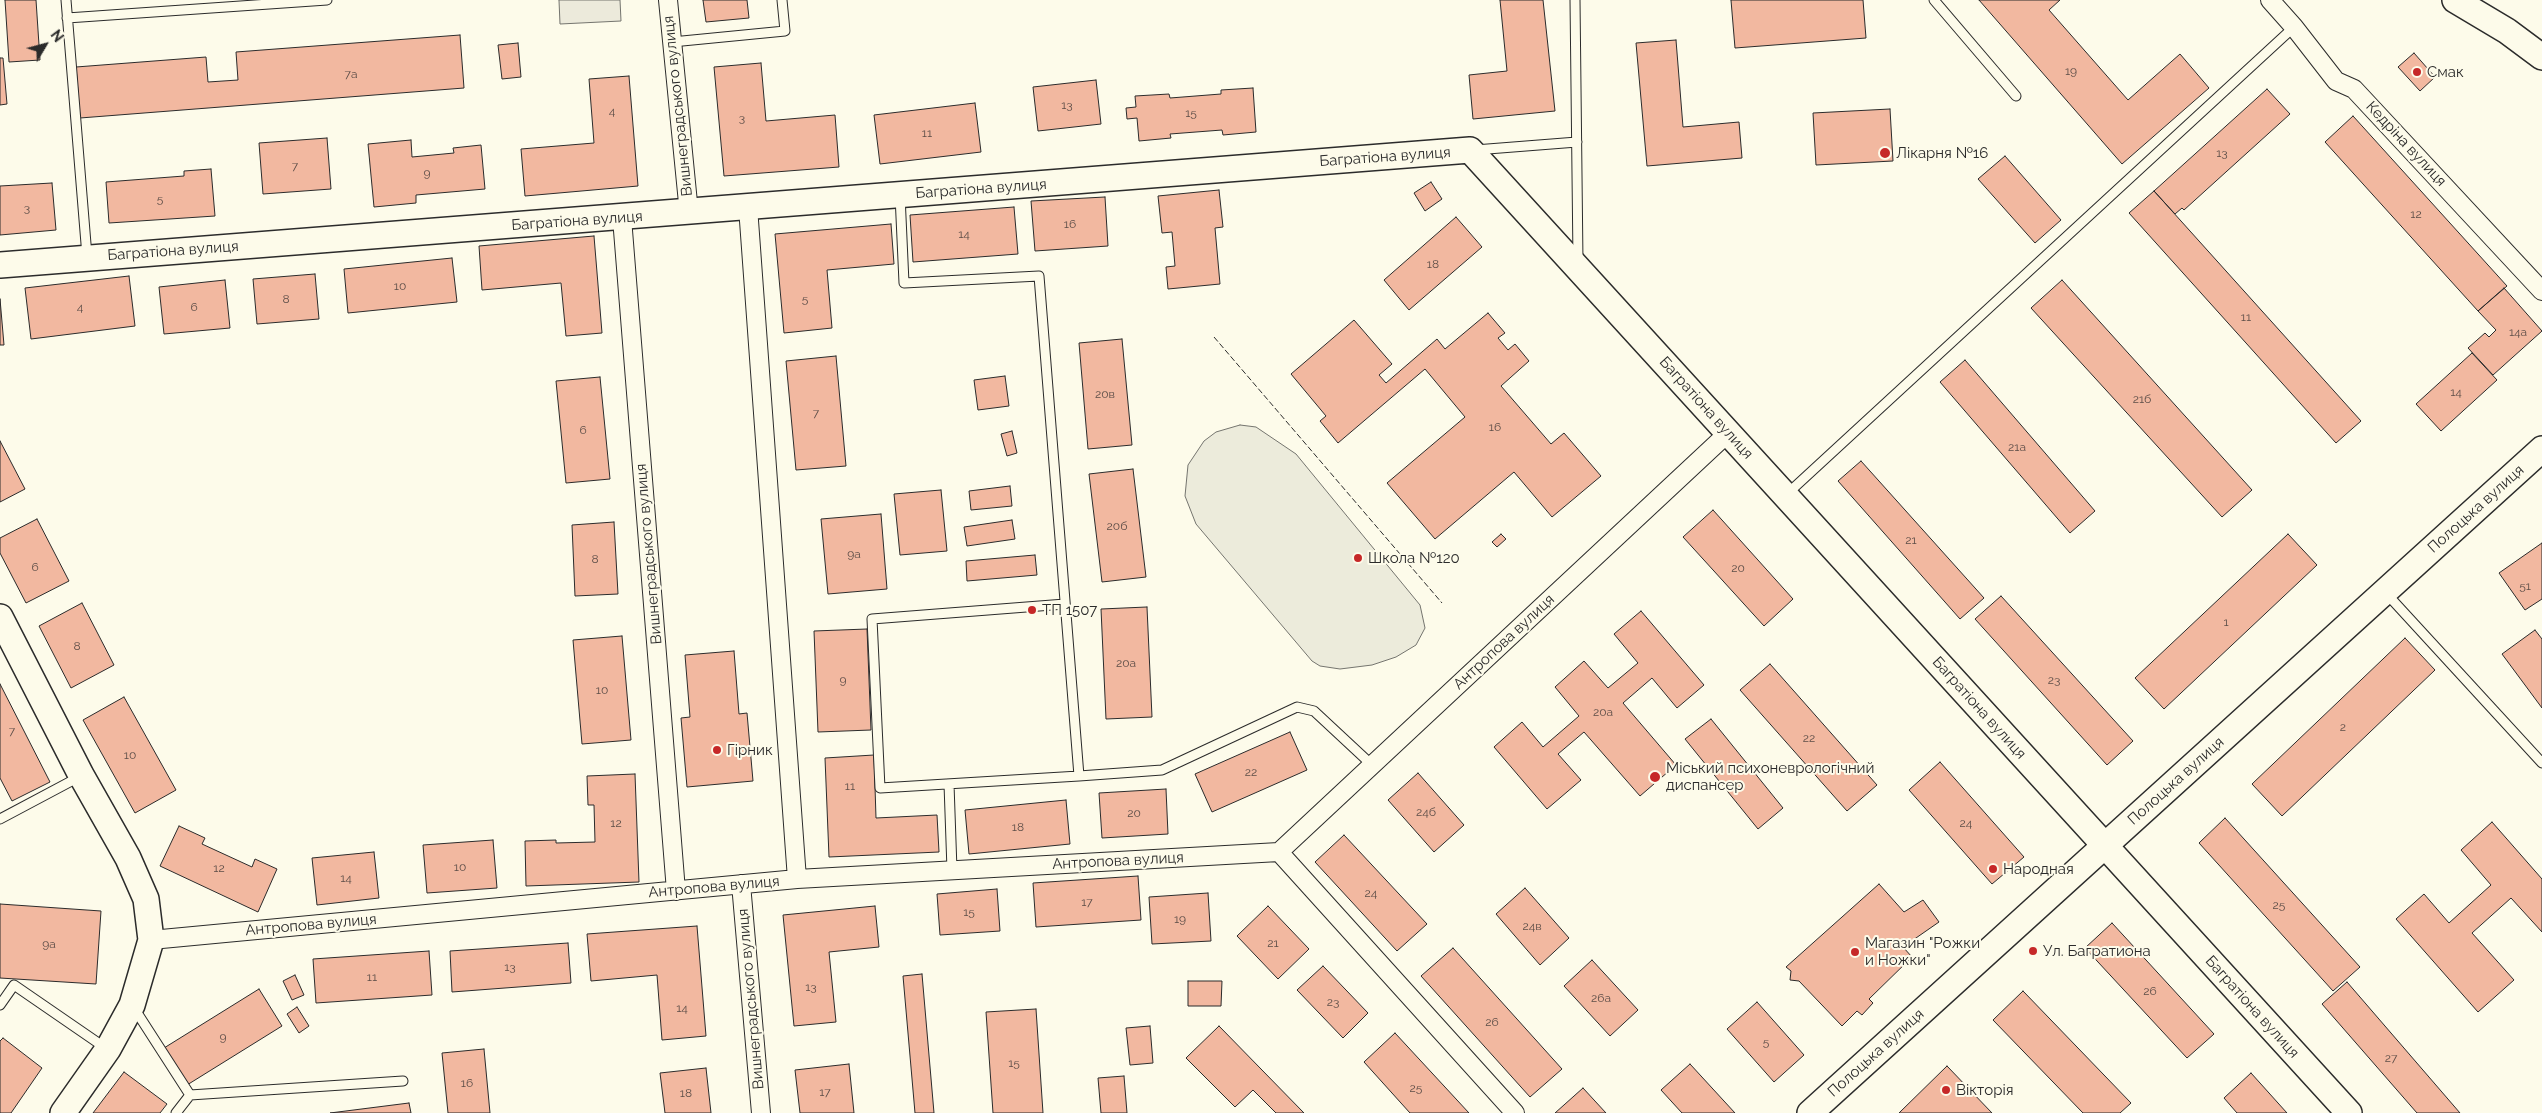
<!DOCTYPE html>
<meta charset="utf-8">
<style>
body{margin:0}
#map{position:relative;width:2542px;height:1113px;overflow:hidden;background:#fdfbea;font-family:Raleway,sans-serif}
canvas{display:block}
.north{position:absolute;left:20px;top:20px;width:50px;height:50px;-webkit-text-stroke:4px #fdfbea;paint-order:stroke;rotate:53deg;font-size:14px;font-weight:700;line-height:20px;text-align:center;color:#2b2b2b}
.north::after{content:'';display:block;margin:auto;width:18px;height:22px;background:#2b2b2b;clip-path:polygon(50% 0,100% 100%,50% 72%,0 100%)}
</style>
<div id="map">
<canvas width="2542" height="1113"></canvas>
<div class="north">N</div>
</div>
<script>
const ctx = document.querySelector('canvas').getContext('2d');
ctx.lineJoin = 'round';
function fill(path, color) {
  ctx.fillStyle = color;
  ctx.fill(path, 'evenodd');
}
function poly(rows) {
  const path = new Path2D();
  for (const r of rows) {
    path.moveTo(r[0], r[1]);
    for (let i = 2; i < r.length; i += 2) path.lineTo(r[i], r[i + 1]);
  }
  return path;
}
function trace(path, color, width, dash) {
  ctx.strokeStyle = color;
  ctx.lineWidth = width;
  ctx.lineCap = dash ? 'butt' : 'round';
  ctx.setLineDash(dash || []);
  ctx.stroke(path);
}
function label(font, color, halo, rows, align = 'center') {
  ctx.font = font + ' Raleway,sans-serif';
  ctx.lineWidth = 4;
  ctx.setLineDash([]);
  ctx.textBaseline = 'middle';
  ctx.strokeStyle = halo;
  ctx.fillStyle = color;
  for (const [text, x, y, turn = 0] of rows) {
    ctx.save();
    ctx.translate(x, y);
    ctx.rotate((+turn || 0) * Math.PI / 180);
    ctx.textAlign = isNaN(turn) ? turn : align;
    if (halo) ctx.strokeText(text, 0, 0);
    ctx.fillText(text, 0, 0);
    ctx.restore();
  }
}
const green = poly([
 [1240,425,1256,427,1296,454,1420,605,1425,628,1416,645,1396,657,1372,665,1340,669,1320,666,1312,661,1196,524,1185,496,1188,465,1204,441,1216,432,1240,425]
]);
const parking = poly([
 [559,0,620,0,621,21,560,24,559,0]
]);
const building = poly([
 [5,0,36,0,40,60,9,62,5,0],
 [703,0,747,0,749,18,706,22,703,0],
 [1500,0,1543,0,1555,111,1473,119,1469,75,1507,71,1500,0],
 [1731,0,1863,0,1866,38,1735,48,1731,0],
 [1979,0,2060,0,2049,10,2128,100,2180,54,2209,88,2122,164,1979,0],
 [460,35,464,88,80,118,76,67,206,57,208,82,238,80,236,52,460,35],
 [1676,40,1683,127,1739,122,1742,158,1647,166,1636,43,1676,40],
 [518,43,521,77,502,79,498,45,518,43],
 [2414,53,2435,77,2420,91,2398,67,2414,53],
 [0,58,3,58,7,104,0,105,0,58],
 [761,63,766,121,835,115,839,167,724,176,714,67,761,63],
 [629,76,638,186,525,196,521,149,594,143,589,79,629,76],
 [1096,80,1101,124,1038,131,1033,87,1096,80],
 [1253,88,1256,132,1223,135,1222,130,1170,134,1171,138,1139,141,1137,118,1127,119,1126,108,1136,107,1135,96,1169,94,1170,98,1221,94,1221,90,1253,88],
 [2267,89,2290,114,2184,210,2182,208,2175,214,2154,191,2267,89],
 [975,103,981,152,880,164,874,115,975,103],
 [1890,109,1893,161,1816,165,1813,113,1890,109],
 [2353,116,2507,286,2478,311,2325,142,2353,116],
 [327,138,331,189,263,194,259,143,327,138],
 [411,140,412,157,454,153,453,148,481,145,485,189,416,195,416,203,374,207,368,144,411,140],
 [2005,156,2061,220,2035,243,1978,179,2005,156],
 [211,169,215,216,109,223,106,182,184,176,184,171,211,169],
 [1431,182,1442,199,1425,211,1414,193,1431,182],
 [52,183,56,230,0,235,0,186,52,183],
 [1219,190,1223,227,1215,228,1220,284,1168,289,1166,267,1175,266,1172,232,1162,233,1158,196,1219,190],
 [2154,191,2361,421,2336,443,2129,213,2154,191],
 [1105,197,1108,246,1035,251,1031,201,1105,197],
 [1014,207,1018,254,913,262,910,215,1014,207],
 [1456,217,1482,247,1409,310,1384,280,1456,217],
 [891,224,894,264,827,270,832,328,784,333,775,234,891,224],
 [594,236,602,333,566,336,561,283,482,290,479,246,594,236],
 [452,258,457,302,348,313,344,269,452,258],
 [315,274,319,319,257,324,253,279,315,274],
 [129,276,135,326,31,339,25,288,129,276],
 [225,280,230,328,164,334,159,287,225,280],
 [2062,280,2252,490,2222,517,2031,308,2062,280],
 [2504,288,2542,331,2493,375,2468,348,2485,333,2489,337,2496,330,2478,311,2504,288],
 [0,299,4,345,0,345,0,299],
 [1488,313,1505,333,1498,338,1508,350,1515,344,1529,361,1501,386,1551,444,1564,433,1601,476,1552,517,1514,472,1435,539,1387,483,1465,417,1425,369,1338,443,1320,421,1326,416,1291,374,1354,320,1392,364,1379,375,1386,383,1437,339,1445,349,1488,313],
 [1122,339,1132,445,1088,449,1079,343,1122,339],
 [2472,353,2497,380,2441,431,2416,404,2472,353],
 [836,356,846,466,796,470,786,361,836,356],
 [1965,360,2095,511,2070,533,1940,382,1965,360],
 [1005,376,1009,406,978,410,974,380,1005,376],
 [600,377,610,479,566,483,556,381,600,377],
 [1012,431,1017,453,1007,456,1001,434,1012,431],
 [0,441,25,489,0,502,0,441],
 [1861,461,1984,598,1960,619,1838,481,1861,461],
 [1133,469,1146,577,1102,582,1089,474,1133,469],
 [1010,486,1012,506,971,510,969,491,1010,486],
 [941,490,947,551,900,555,894,494,941,490],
 [1713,510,1793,599,1764,626,1683,537,1713,510],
 [881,514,887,589,828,594,821,519,881,514],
 [37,519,69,581,26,603,0,553,0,538,37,519],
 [1012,520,1015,539,967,546,964,527,1012,520],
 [614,522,618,594,575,596,572,525,614,522],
 [1501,534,1506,539,1497,547,1492,542,1501,534],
 [2288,534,2317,565,2164,709,2135,678,2288,534],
 [2542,543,2542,599,2525,610,2499,573,2542,543],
 [1035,555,1037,575,967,581,966,561,1035,555],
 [2001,596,2133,741,2107,765,1975,619,2001,596],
 [82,603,114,665,71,688,39,626,82,603],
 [1147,607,1152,717,1106,719,1101,609,1147,607],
 [1641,611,1704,685,1677,708,1652,678,1623,703,1676,765,1640,796,1584,732,1558,754,1581,780,1547,809,1494,747,1522,722,1543,747,1579,716,1555,687,1584,661,1608,688,1638,663,1614,634,1641,611],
 [867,629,871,730,818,732,814,631,867,629],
 [2535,630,2542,639,2542,708,2502,654,2535,630],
 [622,636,631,740,582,744,573,640,622,636],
 [2405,638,2435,670,2282,816,2252,784,2405,638],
 [734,651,739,714,747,713,753,781,687,787,681,718,690,717,685,655,734,651],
 [1770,664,1877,785,1847,811,1740,690,1770,664],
 [0,684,50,782,12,801,0,778,0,684],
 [124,697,176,790,135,813,83,720,124,697],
 [1711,719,1783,808,1758,829,1685,739,1711,719],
 [1290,732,1307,770,1212,812,1195,774,1290,732],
 [874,755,876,818,937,815,939,852,829,857,825,758,874,755],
 [1940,762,2024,857,1992,884,1909,790,1940,762],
 [1418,773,1464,825,1434,852,1388,800,1418,773],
 [635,774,639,882,526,886,525,841,556,840,556,843,595,842,594,805,588,805,587,776,635,774],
 [1166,789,1168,834,1102,838,1099,793,1166,789],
 [1066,800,1070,844,969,854,965,810,1066,800],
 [2225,818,2360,967,2333,991,2199,843,2225,818],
 [2492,822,2542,879,2542,932,2511,898,2472,933,2514,980,2478,1012,2396,919,2424,894,2449,923,2491,885,2461,850,2492,822],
 [179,826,205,838,202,844,252,867,255,859,277,869,258,912,160,866,179,826],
 [1344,835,1427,924,1397,951,1315,862,1344,835],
 [493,840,497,888,427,893,423,845,493,840],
 [374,852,379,898,317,905,312,858,374,852],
 [1138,876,1141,920,1036,927,1033,883,1138,876],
 [1879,884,1904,912,1923,900,1939,922,1903,947,1912,957,1869,999,1873,1003,1862,1015,1857,1011,1842,1026,1799,981,1790,980,1791,971,1786,967,1879,884],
 [1525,888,1569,938,1540,965,1496,914,1525,888],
 [997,889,1000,931,940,935,937,894,997,889],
 [1208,893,1211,941,1152,944,1149,897,1208,893],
 [0,904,101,911,96,984,0,978,0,904],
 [875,906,879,947,829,952,836,1022,794,1026,783,915,875,906],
 [1268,906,1309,949,1278,979,1237,936,1268,906],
 [2112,923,2214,1034,2187,1058,2085,948,2112,923],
 [697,926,706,1036,662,1040,657,975,591,981,587,934,697,926],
 [568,943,571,983,452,992,450,951,568,943],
 [1453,948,1562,1069,1530,1097,1421,976,1453,948],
 [429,951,432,995,316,1003,313,959,429,951],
 [1592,960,1638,1010,1610,1036,1564,986,1592,960],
 [1323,966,1368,1013,1343,1038,1297,990,1323,966],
 [922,974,934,1113,915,1113,903,976,922,974],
 [295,975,304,995,292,1000,283,981,295,975],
 [1188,981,1222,981,1221,1006,1188,1006,1188,981],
 [2347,982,2460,1113,2417,1113,2322,1004,2347,982],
 [259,989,282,1026,187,1085,164,1048,259,989],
 [2023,991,2131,1103,2120,1113,2083,1113,1993,1020,2023,991],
 [1757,1002,1804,1055,1774,1082,1727,1029,1757,1002],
 [297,1007,309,1026,299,1033,287,1014,297,1007],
 [1036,1009,1043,1113,993,1113,986,1012,1036,1009],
 [1150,1026,1153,1063,1130,1065,1126,1028,1150,1026],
 [1219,1026,1304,1113,1276,1113,1253,1090,1235,1107,1186,1058,1219,1026],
 [1395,1033,1469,1113,1410,1113,1364,1062,1395,1033],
 [3,1038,42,1068,11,1113,0,1113,0,1041,3,1038],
 [484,1049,490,1113,448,1113,442,1053,484,1049],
 [849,1064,854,1113,800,1113,795,1070,849,1064],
 [1690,1064,1735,1113,1682,1113,1661,1090,1690,1064],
 [1947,1066,1992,1113,1899,1113,1947,1066],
 [706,1068,711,1113,665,1113,660,1073,706,1068],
 [124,1072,167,1104,160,1113,93,1113,124,1072],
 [2251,1073,2287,1113,2237,1113,2224,1098,2251,1073],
 [1124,1076,1127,1113,1101,1113,1098,1078,1124,1076],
 [1583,1088,1606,1113,1555,1113,1583,1088],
 [409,1103,411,1113,330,1113,409,1103]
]);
const lane = poly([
 [66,0,87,256],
 [1575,0,1578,261],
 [1934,0,2016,96],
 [67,18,327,0],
 [672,42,785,31,782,0],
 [1475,150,1577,142],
 [900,195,904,283,1039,276,1079,776,880,788,872,619,1065,604],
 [1787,494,2294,27],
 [2385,592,2542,763],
 [1079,776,1162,770,1297,707,1314,711,1372,765],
 [949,784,952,870],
 [0,819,79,777],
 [0,1005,14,985,107,1049],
 [134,1008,190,1095,403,1081],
 [176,1113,190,1095]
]);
const street = poly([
 [668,0,689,213],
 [2270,0,2294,27,2336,81,2354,89,2542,291],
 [748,207,797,879],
 [622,218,676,891],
 [1279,852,1728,433],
 [741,884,761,1113],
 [151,940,797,879,1279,852,1515,1113]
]);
const secondary = poly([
 [2455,0,2507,31,2542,57],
 [0,265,1470,150,2349,1113],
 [0,617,81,775,128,858,146,899,151,940,132,1005,108,1049,63,1113],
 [1810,1113,2542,449]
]);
const fence = poly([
 [1214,337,1442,603]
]);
const markers = [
 [2417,72,5,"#c62828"],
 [1885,153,6,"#c62828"],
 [1358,558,5,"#c62828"],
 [1032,610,5,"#c62828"],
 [717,750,5,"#c62828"],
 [1655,777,6,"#c62828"],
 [1993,869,5,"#c62828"],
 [2033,951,5,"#c62828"],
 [1855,952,5,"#c62828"],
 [1946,1090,5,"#c62828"]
];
const numberNames = [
 ["19",2071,71],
 ["7а",351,74],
 ["13",1067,105],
 ["4",612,111],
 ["15",1191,113],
 ["3",742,118],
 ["11",927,133],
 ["13",2222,153],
 ["7",295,166],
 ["9",427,173],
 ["5",160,199],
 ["3",27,208],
 ["12",2416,214],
 ["16",1070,224],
 ["14",964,234],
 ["18",1433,264],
 ["10",400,286],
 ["8",286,299],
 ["5",805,299],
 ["4",80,307],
 ["6",194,307],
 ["11",2246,317],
 ["14а",2518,332],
 ["14",2456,392],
 ["20в",1105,394],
 ["21б",2142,399],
 ["7",816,413],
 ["16",1495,427],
 ["6",583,430],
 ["21а",2017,447],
 ["20б",1117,526],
 ["21",1911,540],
 ["9а",854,554],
 ["8",595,559],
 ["6",35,567],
 ["20",1738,568],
 ["51",2525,586],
 ["1",2226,622],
 ["8",77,646],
 ["20а",1126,663],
 ["9",843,680],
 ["23",2054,680],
 ["10",602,690],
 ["20а",1603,712],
 ["2",2343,727],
 ["7",12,731],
 ["22",1809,738],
 ["10",130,755],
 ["22",1251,772],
 ["11",850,786],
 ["24б",1426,812],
 ["20",1134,813],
 ["12",616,823],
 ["24",1966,823],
 ["18",1018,827],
 ["10",460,867],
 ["12",219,868],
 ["14",346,878],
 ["24",1371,893],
 ["17",1087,902],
 ["25",2279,905],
 ["15",969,912],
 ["19",1180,919],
 ["24в",1532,926],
 ["21",1273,943],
 ["9а",49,944],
 ["13",510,967],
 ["11",372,977],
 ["13",811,987],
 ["26",2150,991],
 ["26а",1601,998],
 ["23",1333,1002],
 ["14",682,1008],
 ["26",1492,1022],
 ["9",223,1037],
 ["5",1766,1042],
 ["27",2391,1058],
 ["15",1014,1063],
 ["16",467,1083],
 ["25",1416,1088],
 ["17",825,1092],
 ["18",686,1093]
];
const poiNames = [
 ["Смак",2427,72],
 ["Лікарня №16",1896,153],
 ["Школа №120",1368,558],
 ["ТП 1507",1042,610],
 ["Гірник",727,750],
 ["Міський психоневрологічний",1666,768],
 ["диспансер",1666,785],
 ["Народная",2003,869],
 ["Магазин \"Рожки",1865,943],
 ["и Ножки\"",1865,960],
 ["Ул. Багратиона",2043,951],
 ["Вікторія",1956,1090]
];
const streetNames = [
 ["Вишнеградського вулиця",678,106,-96],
 ["Кедріна вулиця",2406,144,47],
 ["Багратіона вулиця",1385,157,-4],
 ["Багратіона вулиця",981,189,-4],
 ["Багратіона вулиця",577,221,-4],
 ["Багратіона вулиця",173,251,-4],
 ["Багратіона вулиця",1706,408,48],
 ["Полоцька вулиця",2476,509,-42],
 ["Вишнеградського вулиця",649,554,-95],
 ["Антропова вулиця",1504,642,-43],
 ["Багратіона вулиця",1979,708,48],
 ["Полоцька вулиця",2176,781,-42],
 ["Антропова вулиця",1118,861,-3],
 ["Антропова вулиця",714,887,-5],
 ["Антропова вулиця",311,925,-5],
 ["Вишнеградського вулиця",751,999,-95],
 ["Багратіона вулиця",2252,1007,48],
 ["Полоцька вулиця",1876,1053,-42]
];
fill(green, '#ecebdb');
trace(green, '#74746e', 1);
fill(parking, '#eceadb');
trace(parking, '#74746e', 1);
fill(building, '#f2b8a0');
trace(building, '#2b2b2b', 1);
trace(lane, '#2b2b2b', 11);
trace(street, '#2b2b2b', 20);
trace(secondary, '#2b2b2b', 28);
trace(lane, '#fdfbea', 9);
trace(street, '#fdfbea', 18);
trace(secondary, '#fdfbea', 25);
trace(fence, '#2b2b2b', 1, [6, 2.5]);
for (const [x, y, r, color] of markers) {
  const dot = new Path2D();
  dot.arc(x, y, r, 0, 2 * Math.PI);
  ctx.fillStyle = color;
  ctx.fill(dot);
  trace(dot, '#fdfbea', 2);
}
label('12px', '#5d4e48', null, numberNames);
label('15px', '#2b2b2b', '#fdfbea', poiNames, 'left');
label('15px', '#2b2b2b', '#fdfbea', streetNames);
</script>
